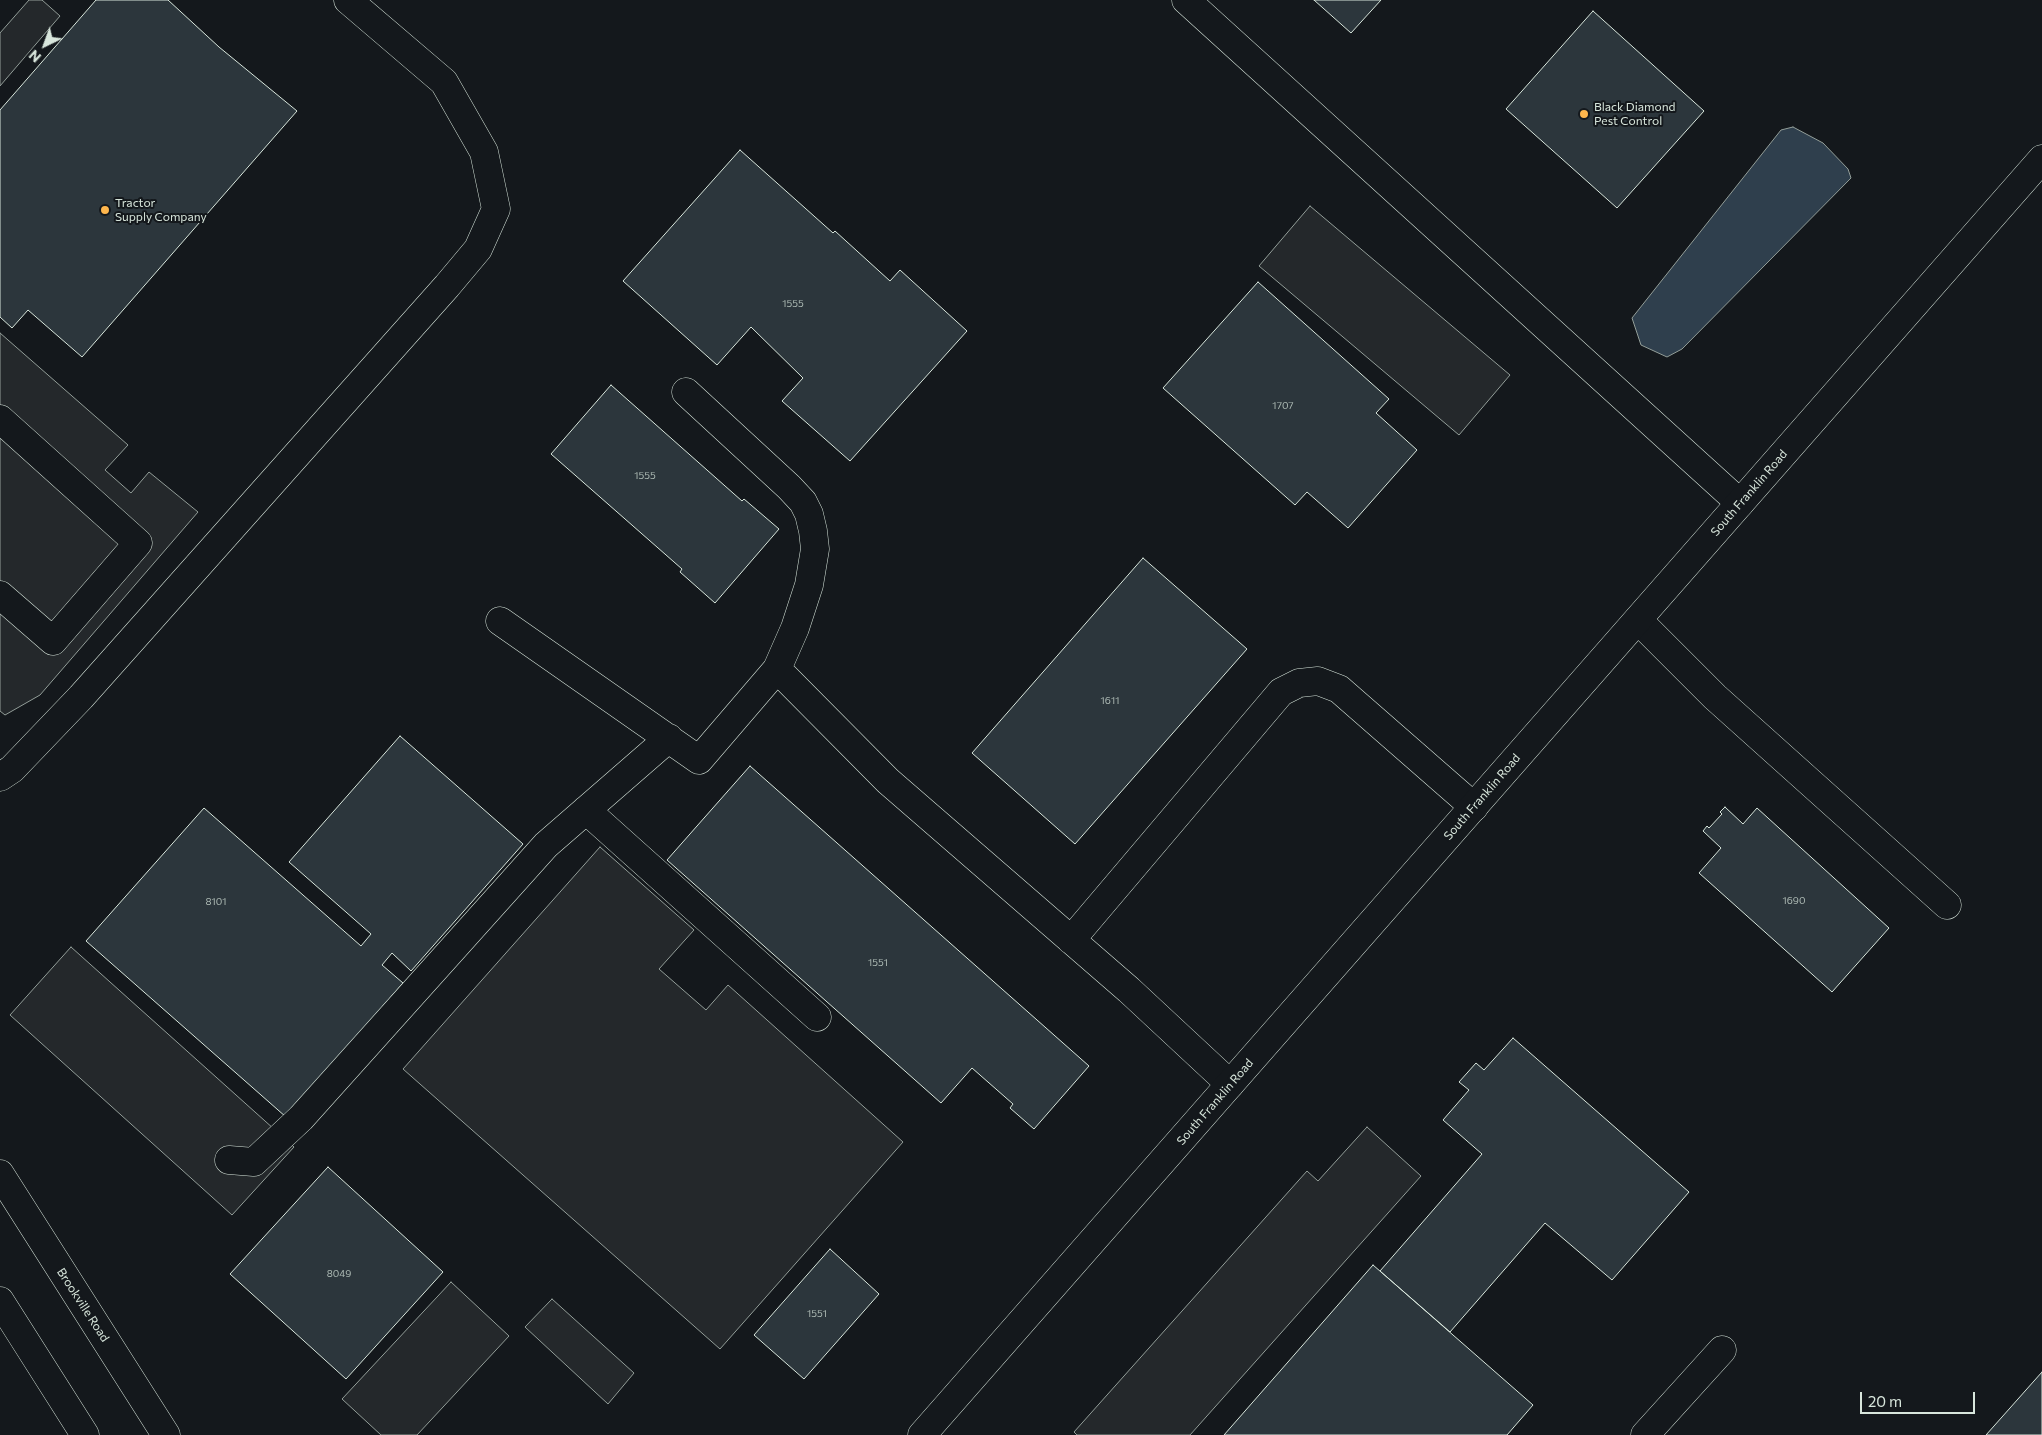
<!DOCTYPE html>
<style>
body{margin:0}
#map{position:relative;width:2042px;height:1435px;overflow:hidden;background:#14181c;font-family:Commissioner,sans-serif}
canvas{display:block}
.north{position:absolute;left:20px;top:20px;width:50px;height:50px;-webkit-text-stroke:4px #14181c;paint-order:stroke;rotate:222deg;font-size:14px;font-weight:700;line-height:20px;text-align:center;color:#d8e6dc}
.north::after{content:'';display:block;margin:auto;width:18px;height:22px;background:#d8e6dc;clip-path:polygon(50% 0,100% 100%,50% 72%,0 100%)}
.scale{position:absolute;left:1860px;top:1392px;width:115px;height:22px;box-sizing:border-box;border:2px solid #d8e6dc;border-top:0;padding-left:6px;font-size:15px;line-height:18px;white-space:nowrap;color:#d8e6dc;-webkit-text-stroke:4px #14181c;paint-order:stroke}
</style>
<div id="map">
<canvas width="2042" height="1435"></canvas>
<div class="north">N</div>
<div class="scale">20 m</div>
</div>
<script>
const ctx = document.querySelector('canvas').getContext('2d');
ctx.lineJoin = 'round';
function fill(path, color) {
  ctx.fillStyle = color;
  ctx.fill(path, 'evenodd');
}
function poly(rows) {
  const path = new Path2D();
  for (const r of rows) {
    path.moveTo(r[0], r[1]);
    for (let i = 2; i < r.length; i += 2) path.lineTo(r[i], r[i + 1]);
  }
  return path;
}
function trace(path, color, width, dash) {
  ctx.strokeStyle = color;
  ctx.lineWidth = width;
  ctx.lineCap = dash ? 'butt' : 'round';
  ctx.setLineDash(dash || []);
  ctx.stroke(path);
}
function label(font, color, halo, rows, align = 'center') {
  ctx.font = font + ' Commissioner,sans-serif';
  ctx.lineWidth = 4;
  ctx.setLineDash([]);
  ctx.textBaseline = 'middle';
  ctx.strokeStyle = halo;
  ctx.fillStyle = color;
  for (const [text, x, y, turn = 0] of rows) {
    ctx.save();
    ctx.translate(x, y);
    ctx.rotate((+turn || 0) * Math.PI / 180);
    ctx.textAlign = isNaN(turn) ? turn : align;
    if (halo) ctx.strokeText(text, 0, 0);
    ctx.fillText(text, 0, 0);
    ctx.restore();
  }
}
const parking = poly([
 [29,0,42,0,60,16,0,86,0,33,29,0],
 [1310,206,1510,375,1459,435,1259,266,1310,206],
 [0,333,128,445,105,470,131,493,149,472,198,512,40,695,5,715,0,711,0,333],
 [600,847,694,930,659,969,706,1010,728,985,903,1142,720,1349,403,1069,600,847],
 [71,947,294,1147,232,1215,10,1015,71,947],
 [1367,1127,1421,1176,1190,1435,1077,1435,1074,1432,1307,1171,1318,1181,1367,1127],
 [451,1282,509,1336,417,1435,381,1435,342,1399,451,1282],
 [552,1299,634,1373,608,1404,525,1327,552,1299]
]);
const water = poly([
 [1793,127,1823,143,1848,169,1851,178,1682,349,1667,357,1641,345,1632,318,1781,130,1793,127]
]);
const building = poly([
 [96,0,168,0,219,47,297,111,82,357,28,310,12,328,0,317,0,110,96,0],
 [1314,0,1381,0,1351,33,1314,0],
 [1593,11,1704,111,1617,208,1506,109,1593,11],
 [740,150,833,233,835,231,890,281,900,270,967,331,850,461,782,401,803,378,751,327,717,365,623,281,740,150],
 [1258,282,1389,399,1376,413,1417,450,1348,528,1307,492,1295,505,1163,388,1258,282],
 [611,385,742,501,744,499,779,529,715,603,680,572,682,569,551,454,611,385],
 [1143,558,1247,649,1075,844,972,753,1143,558],
 [400,736,523,844,411,971,392,953,382,965,403,983,286,1117,86,941,204,808,361,946,371,934,289,862,400,736],
 [750,766,1089,1066,1034,1129,1010,1108,1013,1104,972,1068,941,1103,667,860,750,766],
 [1725,807,1743,824,1757,808,1889,928,1832,992,1699,873,1721,848,1703,831,1707,826,1709,828,1722,814,1720,812,1725,807],
 [1513,1038,1689,1192,1612,1280,1545,1223,1450,1332,1380,1271,1482,1154,1443,1120,1469,1090,1459,1082,1476,1063,1484,1070,1513,1038],
 [328,1167,443,1272,346,1379,230,1274,328,1167],
 [830,1249,879,1294,804,1379,754,1335,830,1249],
 [1373,1265,1533,1405,1507,1435,1224,1435,1373,1265],
 [2042,1372,2042,1435,1986,1435,2042,1372]
]);
const minor = poly([
 [1186,0,1740,503],
 [686,392,789,487,803,502,809,514,813,531,815,549,809,585,795,628,777,669],
 [0,419,138,543,53,641,0,595],
 [1638,620,1715,697,1947,905],
 [500,621,699,760,777,669,888,781,1129,990,1230,1084],
 [0,777,12,769,81,697,447,286,478,249,496,209,484,152,444,82,348,0],
 [586,810,817,1017],
 [1071,940,1281,692,1299,683,1318,681,1339,689,1474,807],
 [229,1160,254,1162,301,1118,546,845,669,738],
 [1645,1435,1722,1350]
]);
const major = poly([
 [0,1174,166,1435],
 [0,1301,85,1435],
 [922,1435,2042,159]
]);
const markers = [
 [1584,114,5,"#ffb74d"],
 [105,210,5,"#ffb74d"]
];
const numberNames = [
 ["1555",793,304],
 ["1707",1283,406],
 ["1555",645,476],
 ["1611",1110,701],
 ["1690",1794,901],
 ["8101",216,902],
 ["1551",878,963],
 ["8049",339,1274],
 ["1551",817,1314]
];
const poiNames = [
 ["Black Diamond",1594,107],
 ["Pest Control",1594,121],
 ["Tractor",115,203],
 ["Supply Company",115,217]
];
const streetNames = [
 ["South Franklin Road",1749,493,-49],
 ["South Franklin Road",1482,797,-49],
 ["South Franklin Road",1215,1102,-49],
 ["Brookville Road",83,1305,57]
];
fill(parking, '#24282b');
trace(parking, '#939e99', 1);
fill(water, '#2f3f4d');
trace(water, '#939e99', 1);
fill(building, '#2c363c');
trace(building, '#d8e6dc', 1);
trace(minor, '#d8e6dc', 29);
trace(major, '#d8e6dc', 29);
trace(minor, '#14181c', 28);
trace(major, '#14181c', 28);
for (const [x, y, r, color] of markers) {
  const dot = new Path2D();
  dot.arc(x, y, r, 0, 2 * Math.PI);
  ctx.fillStyle = color;
  ctx.fill(dot);
  trace(dot, '#14181c', 2);
}
label('10px', '#adbab4', null, numberNames);
label('12px', '#d8e6dc', '#14181c', poiNames, 'left');
label('12px', '#d8e6dc', '#14181c', streetNames);
</script>
